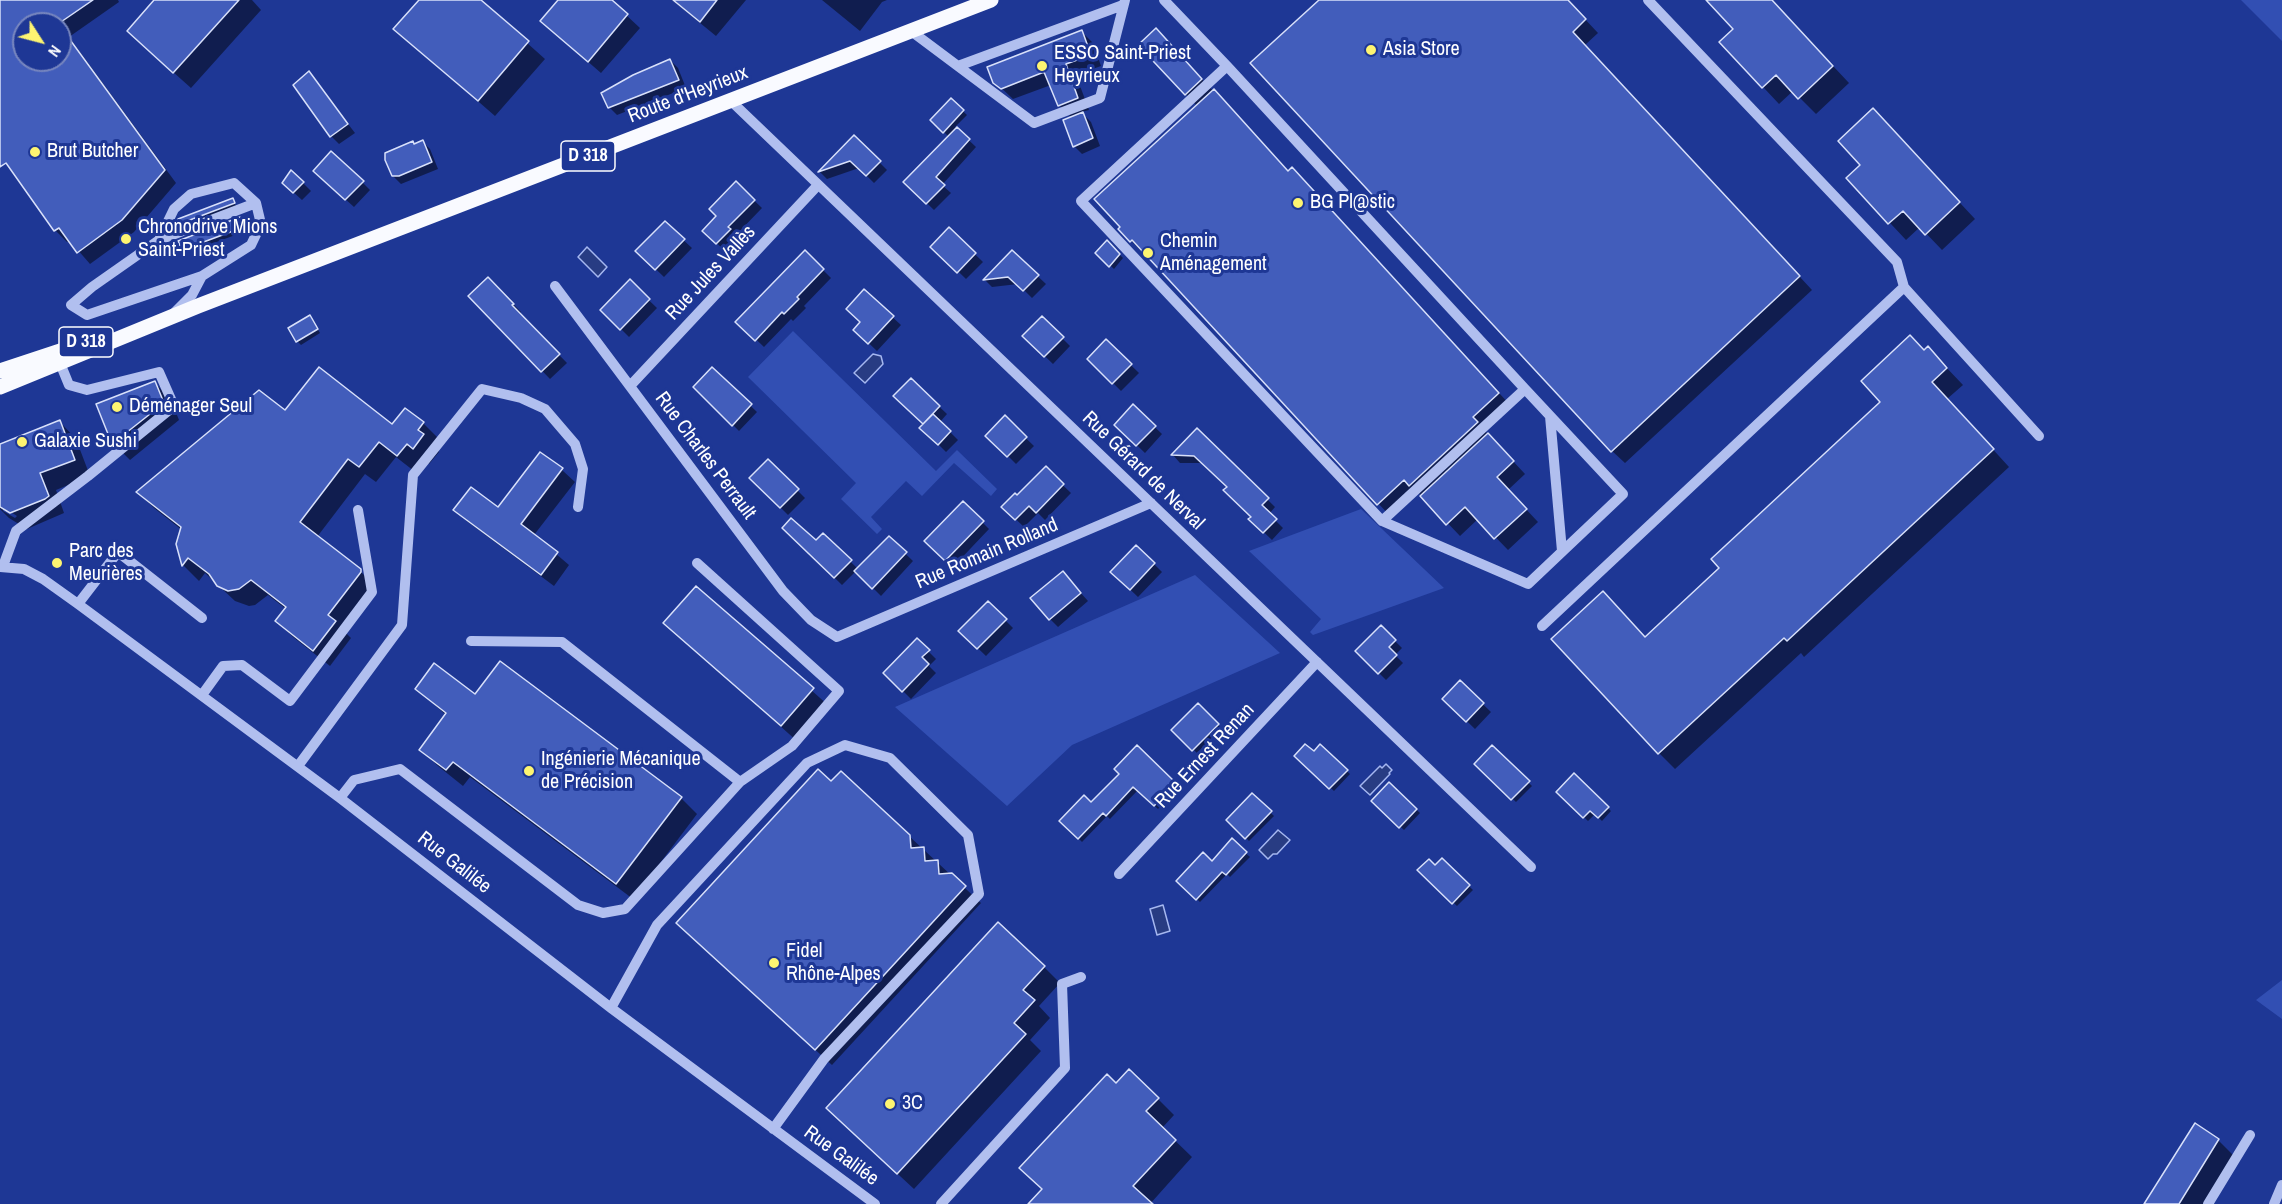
<!DOCTYPE html>
<meta charset="utf-8">
<style>
body{margin:0}
#map{position:relative;width:2282px;height:1204px;overflow:hidden;background:#1e3795;font-family:"Archivo Narrow",sans-serif}
canvas{display:block}
.north{position:absolute;left:12px;top:12px;width:60px;height:60px;box-sizing:border-box;background:#1e3795;border:2px solid #7887bf;border-radius:50%;rotate:126deg;font-size:16px;font-weight:700;line-height:24px;text-align:center;color:#fff}
.north::after{content:'';display:block;margin:auto;width:21px;height:27px;background:#fdf471;clip-path:polygon(50% 0,100% 100%,50% 72%,0 100%)}
</style>
<div id="map">
<canvas width="2282" height="1204"></canvas>
<div class="north">N</div>
</div>
<script>
const ctx = document.querySelector('canvas').getContext('2d');
ctx.lineJoin = 'round';
function fill(path, color) {
  ctx.fillStyle = color;
  ctx.fill(path, 'evenodd');
}
function poly(rows) {
  const path = new Path2D();
  for (const r of rows) {
    path.moveTo(r[0], r[1]);
    for (let i = 2; i < r.length; i += 2) path.lineTo(r[i], r[i + 1]);
  }
  return path;
}
function trace(path, color, width, dash) {
  ctx.strokeStyle = color;
  ctx.lineWidth = width;
  ctx.lineCap = dash ? 'butt' : 'round';
  ctx.setLineDash(dash || []);
  ctx.stroke(path);
}
function label(font, color, halo, rows, align = 'center') {
  ctx.font = font + ' "Archivo Narrow",sans-serif';
  ctx.lineWidth = 6;
  ctx.setLineDash([]);
  ctx.textBaseline = 'middle';
  ctx.strokeStyle = halo;
  ctx.fillStyle = color;
  for (const [text, x, y, turn = 0] of rows) {
    ctx.save();
    ctx.translate(x, y);
    ctx.rotate((+turn || 0) * Math.PI / 180);
    ctx.textAlign = isNaN(turn) ? turn : align;
    if (halo) ctx.strokeText(text, 0, 0);
    ctx.fillText(text, 0, 0);
    ctx.restore();
  }
}
const green = poly([
 [2241,0,2282,0,2282,41],
 [793,331,936,471,957,450,997,489,991,496,954,463,922,496,906,481,871,517,882,529,877,534,841,499,856,483,748,377],
 [1361,509,1444,588,1313,635,1310,632,1321,619,1249,551],
 [1195,575,1280,653,1072,745,1007,806,895,707],
 [2282,980,2282,1019,2256,1000]
]);
const water = poly([
 [587,247,607,267,598,277,578,257,587,247],
 [873,354,881,356,883,364,865,383,854,373,873,354],
 [1386,764,1392,770,1389,773,1390,774,1370,795,1360,786,1380,766,1382,768,1386,764],
 [1278,830,1290,840,1277,854,1273,854,1268,859,1259,850,1278,830],
 [1163,905,1170,931,1157,935,1150,909,1163,905]
]);
const shadow = poly([
 [0,0,118,0,119,2,69,37,176,183,134,232,90,264,70,241,67,242,55,230,0,152],
 [24,24,60,24,60,60,24,60],
 [156,0,252,0,261,10,191,88,145,47],
 [421,0,479,0,545,59,495,116,395,29],
 [560,0,610,0,640,28,601,73,555,33],
 [672,0,746,0,716,36],
 [822,0,887,0,882,2,860,31],
 [1321,0,1567,0,1598,33,1585,45,1812,290,1625,463,1612,451],
 [1719,0,1771,0,1849,83,1816,114,1793,91,1779,104,1721,42,1735,29],
 [1082,32,1093,43,1101,66,1076,75,1089,110,1081,112,1091,122,1100,146,1082,154,1074,146,1072,118,1059,105,1051,85,1013,99,995,82],
 [1168,43,1289,172,1304,181,1511,406,1484,430,1525,474,1508,490,1538,522,1508,550,1478,519,1460,536,1417,491,1390,516,1145,252,1143,253,1120,229,1197,106,1186,94],
 [670,60,678,68,686,88,617,115,609,107],
 [309,73,355,133,339,144,331,136,295,85],
 [951,100,967,115,955,127,976,147,942,185,951,193,934,210,905,182,949,137,932,120],
 [1889,127,1975,219,1942,250,1920,227,1906,240,1848,178,1862,165],
 [854,137,887,170,874,183,859,168,827,179,820,172],
 [423,142,430,149,438,169,401,184,394,177,385,155,412,143,415,145],
 [323,179,362,182,370,190,354,207],
 [303,183,311,191,302,200,292,191],
 [736,183,762,208,735,236,738,238,725,251,704,231,718,216],
 [232,200,237,207,179,229,176,226,179,220],
 [204,213,205,216,181,225,181,222],
 [240,219,246,231,187,253,183,249],
 [665,223,692,248,664,277,637,251],
 [949,229,983,262,966,279,933,247],
 [1107,242,1123,258,1114,269,1097,253],
 [805,252,831,278,804,306,806,308,793,321,791,319,764,347,738,322],
 [1012,252,1046,284,1032,298,1018,284,992,287,985,280],
 [488,279,521,312,519,314,567,363,550,379,470,296],
 [630,282,657,308,629,337,602,310],
 [864,291,901,325,877,351,855,330,861,322],
 [310,317,320,333,301,345,297,341],
 [1042,318,1070,346,1053,364,1024,336],
 [1106,341,1139,373,1121,391,1089,359],
 [1925,351,1944,365,1963,385,1947,399,2009,467,1804,657,1801,653,1675,769,1659,753,1646,639,1721,569,1882,402],
 [712,369,757,412,739,431,695,387],
 [911,380,947,414,940,422,958,440,946,452,922,428,925,425,895,396],
 [155,383,171,400,179,420,130,460,113,443,98,405],
 [1133,406,1162,434,1145,453,1116,425],
 [286,412,393,426,423,423,439,439,434,446,439,452,429,464,423,459,414,471,396,457,376,482,365,474,317,537,360,571,376,587,344,631,351,638,330,666,293,637,277,621,286,609,268,595,255,605,249,606,235,601,205,573,199,581,183,565,178,544,182,530,154,508,138,492],
 [1005,418,1034,446,1016,464,988,436],
 [60,422,76,439,90,476,56,490,64,513,27,529,9,518,0,509,0,446],
 [3,507,17,516,15,518,3,511],
 [1197,430,1275,507,1269,514,1283,528,1272,540,1250,519,1253,517,1229,487,1203,463,1180,463,1173,455],
 [540,454,562,470,575,482,534,535,569,565,554,586,468,522,455,510,498,509],
 [768,461,805,498,788,515,751,478],
 [1046,469,1071,493,1045,520,1038,513,1024,527,1003,507,1017,497],
 [963,503,989,529,953,567,926,541],
 [784,528,816,542,823,535,858,569,889,538,913,561,881,596,856,571,842,585],
 [1137,547,1162,572,1138,597,1112,572],
 [1070,581,1088,601,1058,627,1050,619],
 [697,588,829,706,798,742,665,623],
 [988,603,1013,628,986,656,960,631],
 [1381,627,1402,648,1395,655,1403,663,1386,680,1357,651],
 [917,640,936,659,929,666,936,673,911,699,885,673],
 [1460,682,1491,712,1475,729,1444,699],
 [417,689,475,696,681,798,697,814,633,899,470,777,463,786,438,766,421,750,447,716],
 [1198,705,1221,728,1197,753,1173,730],
 [1320,746,1350,774,1334,791,1296,756,1314,754],
 [1137,747,1178,788,1158,809,1138,790,1110,819,1107,816,1082,842,1061,821,1091,804,1122,774],
 [1492,747,1532,786,1516,802,1476,764],
 [1574,775,1611,811,1602,821,1595,814,1588,821,1558,792],
 [1389,784,1420,813,1404,830,1373,801],
 [1252,795,1274,816,1249,841,1228,820],
 [909,836,981,903,832,1065,694,939],
 [1232,841,1250,857,1230,877,1227,874,1200,902,1178,881,1212,863],
 [1442,860,1473,890,1457,906,1419,870,1436,867],
 [1044,967,1060,983,1039,1006,1050,1018,1030,1040,1041,1051,914,1189,845,1125],
 [1116,1085,1158,1099,1174,1115,1162,1128,1192,1157,1150,1204,1030,1204,1043,1190],
 [2218,1140,2235,1157,2205,1204,2146,1204]
]);
const building = poly([
 [0,0,93,0,58,24,24,24,24,60,60,60,60,26,165,170,122,220,77,253,59,228,54,231,6,163,0,167,0,0],
 [154,0,239,0,173,73,127,31,154,0],
 [419,0,481,0,529,41,478,101,393,29,419,0],
 [558,0,612,0,628,14,588,62,540,21,558,0],
 [673,0,717,0,700,22,673,0],
 [1319,0,1568,0,1586,19,1573,32,1800,276,1611,452,1250,63,1319,0],
 [1706,0,1772,0,1833,66,1798,99,1776,75,1762,88,1719,42,1733,29,1706,0],
 [1156,28,1202,79,1185,95,1138,45,1156,28],
 [1082,30,1091,55,1066,64,1078,98,1058,106,1044,72,1001,89,993,83,987,67,1082,30],
 [670,59,679,80,608,108,601,93,633,75,670,59],
 [309,71,348,124,330,137,293,85,309,71],
 [1214,89,1288,171,1292,167,1499,393,1473,417,1478,422,1409,486,1404,480,1377,505,1132,240,1130,242,1118,229,1120,227,1094,199,1214,89],
 [951,98,964,110,943,133,930,120,951,98],
 [1873,108,1960,202,1925,235,1903,211,1888,224,1846,178,1860,165,1838,141,1873,108],
 [1083,112,1093,138,1073,147,1063,120,1083,112],
 [957,127,970,139,936,177,945,185,926,204,903,182,957,127],
 [854,135,881,161,866,176,850,161,818,172,854,135],
 [423,140,432,162,399,176,392,176,385,160,385,153,413,141,414,144,423,140],
 [331,151,364,181,345,200,313,171,331,151],
 [291,170,304,182,293,193,282,183,291,170],
 [736,181,755,200,728,227,731,229,716,244,702,231,716,216,709,209,736,181],
 [233,198,235,203,174,226,178,219,233,198],
 [240,217,244,227,182,250,178,241,240,217],
 [665,221,685,239,655,270,635,251,665,221],
 [949,227,976,253,957,273,930,247,949,227],
 [1107,240,1120,254,1109,267,1095,253,1107,240],
 [805,250,824,269,797,297,799,299,784,314,782,312,755,341,735,322,805,250],
 [1012,250,1039,275,1023,291,1008,277,983,280,1012,250],
 [488,277,514,304,512,305,560,354,541,372,468,296,488,277],
 [630,279,650,299,620,330,600,310,630,279],
 [864,289,894,316,868,344,853,330,860,322,846,309,864,289],
 [310,315,318,329,296,342,288,328,310,315],
 [1042,316,1064,337,1044,357,1022,336,1042,316],
 [1910,335,1924,350,1928,346,1947,368,1932,382,1994,449,1787,641,1784,638,1658,754,1551,639,1603,591,1645,637,1719,568,1711,559,1880,402,1861,381,1910,335],
 [1106,339,1132,364,1112,384,1087,359,1106,339],
 [319,367,392,424,405,408,424,422,418,430,424,434,413,449,407,444,397,456,379,442,359,467,348,459,300,522,361,569,361,572,328,615,336,621,313,651,275,621,286,607,251,580,239,589,228,591,217,586,209,574,188,558,182,566,176,544,181,527,136,492,259,390,285,410,319,367],
 [712,367,752,404,732,426,693,387,712,367],
 [911,378,940,406,923,424,893,396,911,378],
 [155,381,164,403,112,444,96,404,155,381],
 [1133,404,1156,426,1136,446,1114,425,1133,404],
 [933,414,951,431,938,445,919,428,933,414],
 [1005,415,1027,437,1007,457,985,436,1005,415],
 [60,420,75,460,40,473,49,496,45,499,10,513,0,507,0,444,60,420],
 [1197,428,1269,498,1262,505,1277,519,1263,533,1248,519,1251,517,1223,490,1227,487,1194,456,1171,455,1197,428],
 [1488,433,1514,461,1497,477,1527,509,1494,539,1465,507,1446,525,1420,496,1488,433],
 [540,452,563,468,521,524,558,552,541,575,453,510,471,487,498,507,540,452],
 [768,459,799,489,780,508,749,478,768,459],
 [1046,466,1064,484,1036,513,1029,506,1015,520,1001,507,1015,493,1017,495,1046,466],
 [963,501,984,521,945,561,924,541,963,501],
 [791,518,816,540,823,533,852,560,834,578,782,528,791,518],
 [889,536,907,552,872,589,854,571,889,536],
 [1136,545,1155,563,1130,590,1110,572,1136,545],
 [1063,571,1081,593,1049,620,1030,598,1063,571],
 [696,586,814,688,781,726,663,623,696,586],
 [988,601,1007,619,977,649,958,631,988,601],
 [1381,625,1396,640,1389,647,1397,655,1378,674,1355,651,1381,625],
 [917,638,930,650,922,657,929,664,902,692,883,673,917,638],
 [500,661,682,797,616,884,453,762,446,770,419,750,446,713,415,689,434,663,475,694,500,661],
 [1460,680,1484,703,1466,722,1442,699,1460,680],
 [1198,703,1219,724,1192,751,1171,730,1198,703],
 [1305,744,1314,751,1320,744,1348,770,1329,789,1294,756,1305,744],
 [1137,745,1176,783,1154,806,1133,787,1106,816,1103,813,1078,839,1059,821,1084,795,1091,802,1119,774,1114,769,1137,745],
 [1492,745,1530,781,1511,800,1474,764,1492,745],
 [818,769,831,781,841,771,910,835,911,848,924,847,925,861,938,860,939,874,952,873,966,886,815,1050,676,923,818,769],
 [1574,773,1609,807,1598,818,1590,811,1583,818,1556,792,1574,773],
 [1389,782,1417,809,1399,828,1371,801,1389,782],
 [1252,793,1272,811,1245,839,1226,820,1252,793],
 [1232,838,1247,852,1226,875,1222,872,1196,900,1176,881,1203,852,1212,861,1232,838],
 [1442,858,1470,885,1452,904,1417,870,1429,859,1435,865,1442,858],
 [998,922,1045,966,1023,990,1035,1000,1014,1023,1026,1034,897,1174,826,1108,998,922],
 [1129,1069,1159,1098,1146,1111,1176,1140,1133,1186,1153,1204,1028,1204,1042,1189,1019,1168,1107,1074,1116,1083,1129,1069],
 [2195,1123,2219,1139,2179,1204,2144,1204,2195,1123]
]);
const minor = poly([
 [1164,0,1227,66,1525,389,1382,521,1081,201,1227,66],
 [1648,0,1897,262,1904,287,2039,436],
 [911,31,1034,123,1100,98,1125,0],
 [958,66,1123,5],
 [731,101,1531,867],
 [159,240,174,209,191,194,234,183,256,203,261,224,251,245,202,276,87,315,71,305,92,287,159,240,256,203],
 [555,286,783,591,811,620,837,637,1151,503],
 [173,314,192,295,202,276],
 [630,386,818,185],
 [1550,416,1562,551],
 [1382,521,1528,584,1623,494,1525,389],
 [3,566,16,531,88,476,174,406,159,372,87,390,69,385,60,363],
 [0,567,24,569,43,579,78,604,340,798,611,1008,875,1204],
 [78,604,118,552,202,618],
 [1542,626,1904,287],
 [471,641,562,642,740,782],
 [202,695,223,666,242,665,290,701,372,592,358,510],
 [298,766,402,625,413,475,482,389,521,398,545,409,575,444,583,469,578,507],
 [340,798,354,780,400,769,578,905,603,913,625,909,740,782,792,746,839,691,697,563],
 [1119,874,1317,662],
 [611,1008,657,925,807,763,845,745,890,758,968,835,979,894,824,1059,773,1129],
 [941,1204,1065,1068,1062,984,1081,977],
 [2208,1204,2250,1135],
 [2274,1204,2282,1185]
]);
const major = poly([
 [0,371,87,342],
 [0,387,198,306,991,0]
]);
const markers = [
 [1371,50,6,"#fdf471"],
 [1042,66,6,"#fdf471"],
 [35,152,6,"#fdf471"],
 [1298,203,6,"#fdf471"],
 [126,239,6,"#fdf471"],
 [1148,253,6,"#fdf471"],
 [117,407,6,"#fdf471"],
 [22,442,6,"#fdf471"],
 [57,563,6,"#fdf471"],
 [529,771,6,"#fdf471"],
 [774,963,6,"#fdf471"],
 [890,1104,6,"#fdf471"]
];
const shields = [
 [588,156,54],
 [86,342,54]
];
const shieldNames = [
 ["D 318",588,156],
 ["D 318",86,342]
];
const poiNames = [
 ["Asia Store",1383,50],
 ["ESSO Saint-Priest",1054,54],
 ["Heyrieux",1054,77],
 ["Brut Butcher",47,152],
 ["BG Pl@stic",1310,203],
 ["Chronodrive Mions",138,228],
 ["Saint-Priest",138,251],
 ["Chemin",1160,242],
 ["Aménagement",1160,265],
 ["Déménager Seul",129,407],
 ["Galaxie Sushi",34,442],
 ["Parc des",69,552],
 ["Meurières",69,575],
 ["Ingénierie Mécanique",541,760],
 ["de Précision",541,783],
 ["Fidel",786,952],
 ["Rhône-Alpes",786,975],
 ["3C",902,1104]
];
const streetNames = [
 ["Route d'Heyrieux",688,95,-21],
 ["Rue Jules Vallès",711,273,-47],
 ["Rue Charles Perrault",705,456,53],
 ["Rue Gérard de Nerval",1143,471,44],
 ["Rue Romain Rolland",987,554,-23],
 ["Rue Ernest Renan",1205,756,-47],
 ["Rue Galilée",454,863,38],
 ["Rue Galilée",841,1156,36]
];
fill(green, '#324fb3');
fill(water, '#283c83');
trace(water, '#a5b7f0', 1.5);
fill(shadow, '#0007');
fill(building, '#425dbb');
trace(building, '#d8e0fa', 1.5);
trace(minor, '#b1bfef', 10);
trace(major, '#f9faff', 15);
for (const [x, y, r, color] of markers) {
  const dot = new Path2D();
  dot.arc(x, y, r, 0, 2 * Math.PI);
  ctx.fillStyle = color;
  ctx.fill(dot);
  trace(dot, '#1e3795', 2);
}
for (const [x, y, w] of shields) {
  const box = new Path2D();
  box.roundRect(x - w / 2, y - 15, w, 30, 4.5);
  ctx.fillStyle = '#1e3795';
  ctx.fill(box);
  trace(box, '#fff', 1.5);
}
label('bold 18px', '#fff', null, shieldNames);
label('20px', '#fff', '#1e3795', poiNames, 'left');
label('20px', '#fff', '#1e3795', streetNames);
</script>
